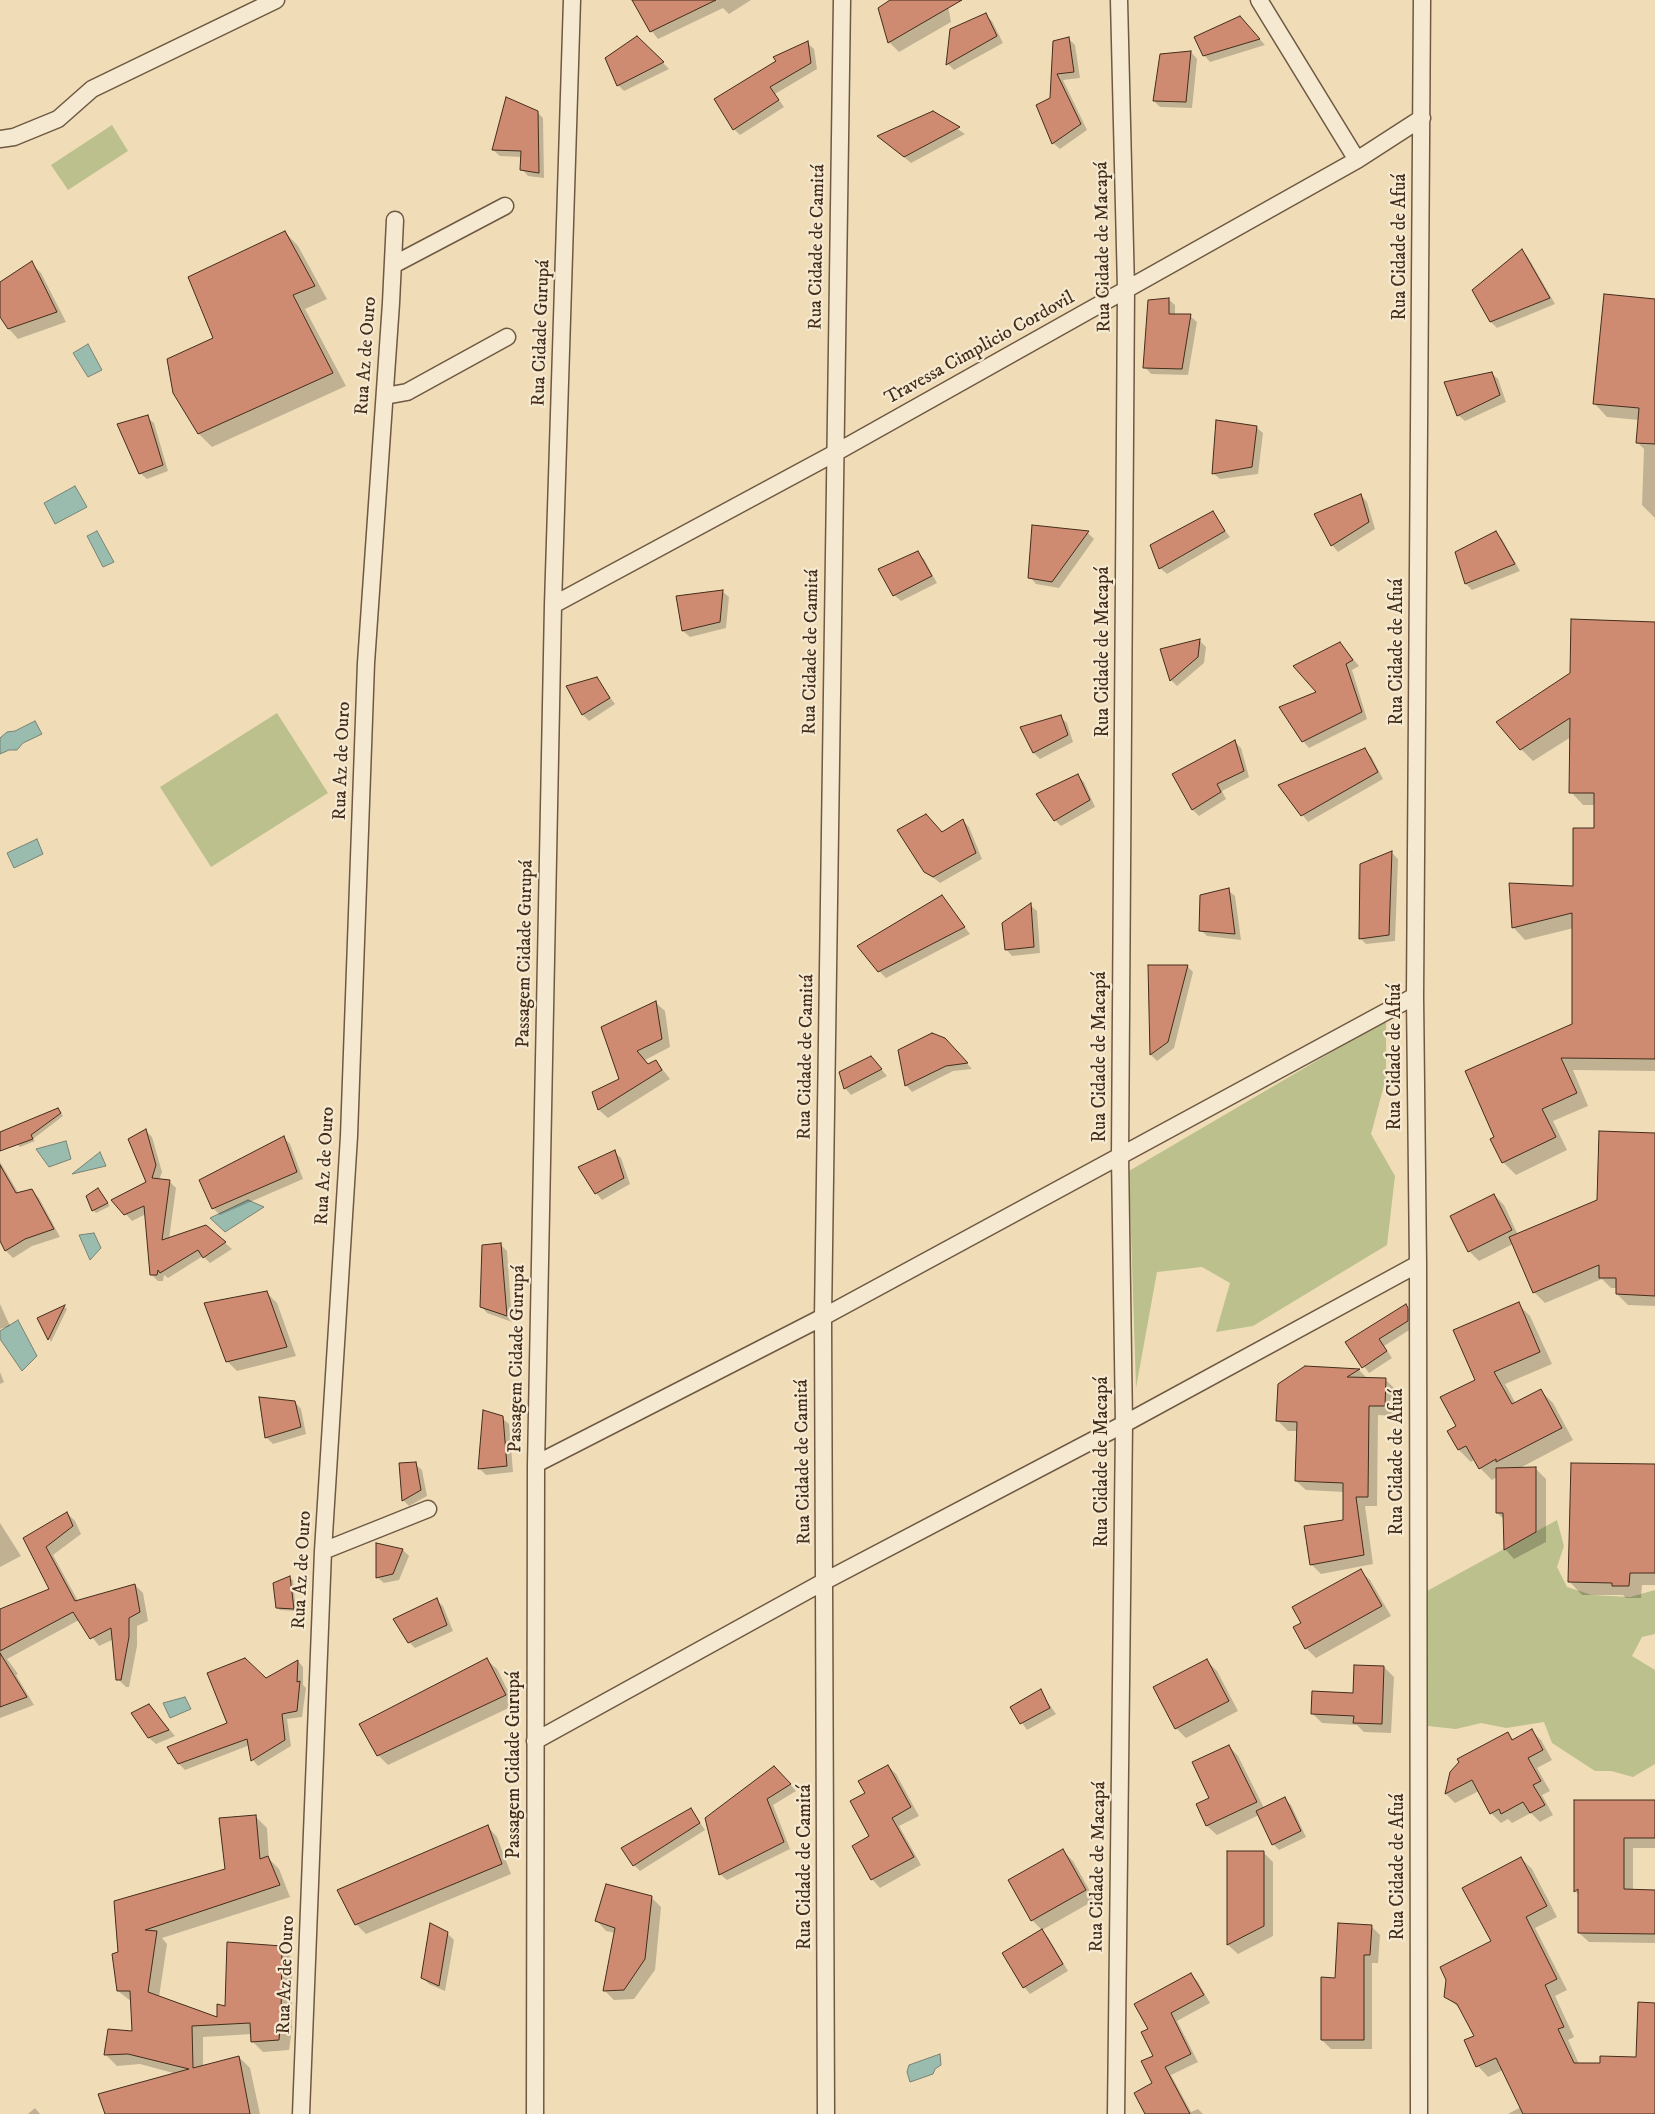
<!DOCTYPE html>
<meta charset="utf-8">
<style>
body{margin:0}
canvas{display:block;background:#f0ddb8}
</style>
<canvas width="1655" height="2114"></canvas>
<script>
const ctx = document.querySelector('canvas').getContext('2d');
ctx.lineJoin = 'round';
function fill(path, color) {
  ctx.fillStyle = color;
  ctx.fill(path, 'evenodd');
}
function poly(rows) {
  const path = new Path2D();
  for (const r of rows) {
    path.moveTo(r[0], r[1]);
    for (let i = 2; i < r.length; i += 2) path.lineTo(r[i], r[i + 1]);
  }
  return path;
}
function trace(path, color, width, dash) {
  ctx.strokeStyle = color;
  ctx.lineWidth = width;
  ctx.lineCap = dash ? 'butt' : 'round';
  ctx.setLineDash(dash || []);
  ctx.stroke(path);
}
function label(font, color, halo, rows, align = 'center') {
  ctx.font = font + ' "IM FELL DW Pica",serif';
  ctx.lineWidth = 4.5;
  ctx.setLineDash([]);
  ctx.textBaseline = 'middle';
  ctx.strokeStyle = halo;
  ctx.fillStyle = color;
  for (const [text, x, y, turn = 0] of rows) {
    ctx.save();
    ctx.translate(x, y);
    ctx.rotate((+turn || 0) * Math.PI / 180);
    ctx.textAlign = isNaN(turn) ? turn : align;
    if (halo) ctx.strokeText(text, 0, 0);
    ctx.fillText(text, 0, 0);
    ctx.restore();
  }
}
const green = poly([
 [112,125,128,151,68,190,51,165],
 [277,713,328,793,211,867,160,787],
 [1386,1020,1386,1078,1371,1134,1395,1176,1387,1245,1253,1326,1216,1332,1230,1283,1202,1267,1157,1272,1136,1388,1129,1171],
 [1557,1520,1564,1546,1557,1567,1567,1587,1592,1595,1630,1597,1655,1590,1655,1634,1642,1637,1632,1656,1655,1670,1655,1764,1633,1777,1611,1771,1595,1771,1552,1743,1544,1722,1506,1728,1481,1723,1456,1729,1428,1726,1423,1696,1428,1651,1425,1624,1427,1591]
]);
const water = poly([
 [88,344,102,370,88,377,73,353,88,344],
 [75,486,87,507,55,524,44,503,75,486],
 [97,531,114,562,103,567,87,536,97,531],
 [35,721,42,734,23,743,17,750,9,750,0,754,0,738,7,732,15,731,35,721],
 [37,839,43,854,14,868,7,853,37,839],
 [66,1141,71,1159,49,1167,36,1149,66,1141],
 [100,1152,106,1166,72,1174,100,1152],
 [248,1200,264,1207,225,1232,210,1218,248,1200],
 [94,1233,101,1248,90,1260,79,1235,94,1233],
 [18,1320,37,1356,22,1371,0,1339,0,1331,18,1320],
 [185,1697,191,1709,170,1718,163,1703,185,1697],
 [940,2054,941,2065,935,2069,933,2074,910,2082,907,2072,909,2065,940,2054]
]);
const shadow = poly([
 [634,0,751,0,729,14,723,8,658,39,643,20],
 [893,0,947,0,951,22,899,52,889,42],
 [985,15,992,21,1003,43,954,70,948,64],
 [1246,24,1265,45,1210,62,1204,55],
 [637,37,669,69,624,91,618,85],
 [1069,39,1075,45,1080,78,1063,80,1087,130,1060,149,1053,143,1038,105,1051,98,1054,42],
 [807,43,814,49,817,69,775,94,784,107,740,135,734,129],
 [1191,52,1197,59,1192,108,1160,107,1154,101,1161,55],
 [537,112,543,118,544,178,528,176,522,169,522,157,500,156,493,150],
 [933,112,965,134,911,163,879,136],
 [285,232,298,246,327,299,305,309,346,386,212,447,199,434,215,338],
 [1522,251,1528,257,1555,304,1497,328,1491,322],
 [31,263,41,273,66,322,18,339,9,329,0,315,0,283],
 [1168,299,1175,305,1175,315,1190,316,1197,322,1188,375,1151,374,1145,367],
 [1655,300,1655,518,1642,505,1644,449,1637,442,1639,420,1607,417,1594,403],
 [1491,373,1498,379,1506,402,1465,421,1458,415],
 [147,417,154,423,168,471,147,479,140,473],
 [1256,427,1263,433,1258,474,1220,479,1213,473],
 [1361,495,1367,502,1375,529,1338,552,1332,545],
 [1212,513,1230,537,1167,574,1160,568],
 [1033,526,1088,533,1094,539,1059,588,1036,584,1030,577],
 [1496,533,1502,539,1520,571,1472,590,1466,584,1457,553],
 [917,553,924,559,937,583,901,601,894,595],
 [722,591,729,597,726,628,690,637,683,631],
 [1655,623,1655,1071,1573,1070,1588,1106,1553,1121,1567,1150,1516,1175,1503,1162,1496,1138,1573,1025,1574,928,1525,940,1513,927,1574,887,1595,830,1595,805,1583,805,1571,792,1571,737,1533,761,1521,749],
 [1200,641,1206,647,1204,663,1177,686,1171,680,1162,650],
 [1340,643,1359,666,1352,670,1367,719,1309,748,1303,741,1318,693],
 [596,678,615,704,589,721,583,715],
 [1060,717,1067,723,1073,742,1040,759,1034,753,1022,728],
 [1235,742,1241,748,1249,777,1222,791,1226,799,1199,816,1193,810],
 [1364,750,1371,756,1383,779,1308,822,1280,786],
 [1078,776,1084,782,1095,807,1061,826,1055,820],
 [963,821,969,827,982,859,940,883,925,871,942,833],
 [1392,853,1398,859,1395,941,1366,944,1360,938],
 [1228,890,1235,896,1241,940,1207,936,1201,930],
 [942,897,970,934,886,978,879,971],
 [1030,905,1037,911,1040,953,1012,956,1006,949],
 [1149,966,1187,966,1193,972,1174,1048,1157,1061,1151,1055],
 [656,1003,665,1011,670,1047,645,1060,649,1065,656,1061,670,1079,608,1118,599,1110,593,1093,621,1079],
 [951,1046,972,1069,953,1071,912,1092,906,1085],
 [877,1064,887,1076,851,1095,845,1088],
 [61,1113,63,1116,33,1139,35,1141,20,1147,17,1144],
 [146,1131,152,1137,162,1172,159,1180,169,1181,176,1188,169,1239,206,1226,232,1249,210,1263,203,1256,168,1278,164,1275,163,1281,158,1281,151,1274,146,1214,132,1221,113,1200,147,1182],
 [1655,1134,1655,1306,1628,1305,1617,1294,1617,1288,1611,1288,1602,1279,1545,1303,1534,1292,1513,1244,1479,1261,1469,1251,1494,1195,1504,1205,1518,1235,1598,1201],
 [284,1138,290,1144,303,1179,220,1215,213,1208],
 [614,1152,621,1158,630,1184,602,1200,596,1193],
 [0,1162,19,1194,32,1190,39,1198,60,1237,32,1246,13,1258,6,1251,0,1238],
 [101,1193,110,1206,96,1213,93,1210],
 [501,1245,507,1251,512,1322,487,1313,481,1306],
 [267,1293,277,1303,296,1356,237,1371,227,1361],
 [0,1304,10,1326,0,1329],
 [1518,1304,1530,1316,1552,1364,1505,1384,1516,1404,1541,1391,1553,1403,1573,1440,1518,1469,1536,1469,1546,1479,1546,1542,1514,1559,1505,1549,1505,1520,1497,1513,1497,1477,1492,1480,1480,1468,1475,1459,1471,1462,1459,1450,1449,1431,1457,1427,1477,1381],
 [1405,1306,1412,1312,1414,1327,1384,1346,1392,1358,1369,1373,1347,1343],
 [65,1307,67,1309,51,1342,39,1318],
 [1305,1368,1359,1370,1368,1379,1385,1379,1395,1389,1395,1416,1378,1415,1377,1506,1365,1506,1373,1564,1321,1574,1311,1564,1344,1521,1344,1492,1306,1490,1296,1481,1298,1431,1288,1431,1278,1421],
 [0,1372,4,1382,0,1384],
 [295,1402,301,1409,306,1434,273,1444,266,1437],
 [502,1418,509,1424,513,1472,486,1475,479,1468],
 [400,1464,415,1464,422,1470,427,1496,409,1506,403,1500],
 [1655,1465,1655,1585,1642,1585,1641,1598,1626,1598,1623,1595,1582,1595,1570,1582],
 [67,1513,75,1521,81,1534,53,1555,78,1601,135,1585,143,1593,148,1621,137,1626,137,1646,129,1687,126,1687,118,1679,114,1639,99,1646,79,1620,7,1659,18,1674,16,1675,34,1705,0,1718,0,1611,51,1589,25,1539],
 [0,1523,21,1556,0,1567],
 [377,1544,403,1550,409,1556,399,1580,384,1583,377,1577],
 [1360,1571,1370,1580,1391,1616,1316,1658,1306,1648,1302,1623],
 [290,1578,293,1580,296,1611,280,1610,277,1607],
 [436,1600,443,1606,453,1631,415,1648,409,1642],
 [487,1660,497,1669,515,1705,388,1765,378,1755],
 [298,1661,303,1667,303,1685,306,1688,302,1717,287,1719,291,1746,258,1766,253,1760,250,1745,185,1770,179,1764,229,1723,266,1680],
 [1207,1661,1217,1671,1238,1711,1186,1738,1176,1728],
 [1384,1667,1394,1677,1391,1733,1364,1732,1357,1725,1322,1723,1313,1714,1354,1694],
 [1040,1691,1056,1714,1027,1730,1011,1707],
 [149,1706,155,1712,175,1736,156,1744,149,1738,132,1714],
 [1532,1731,1541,1740,1552,1760,1537,1768,1550,1791,1542,1795,1553,1815,1540,1822,1531,1813,1512,1823,1508,1819,1501,1823,1491,1813,1479,1791,1455,1803,1446,1794,1452,1772,1507,1734,1514,1740],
 [1229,1746,1238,1756,1264,1808,1284,1798,1291,1805,1306,1837,1279,1850,1273,1844,1259,1815,1217,1835,1207,1826,1197,1805,1210,1798],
 [888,1766,896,1774,919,1816,899,1826,921,1865,880,1888,872,1879,871,1836,866,1794],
 [781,1774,796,1791,773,1805,790,1849,727,1880,720,1874],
 [1655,1801,1655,1848,1633,1848,1633,1891,1655,1891,1655,1943,1589,1942,1579,1933,1580,1896,1575,1891],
 [691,1810,705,1830,640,1871,634,1865],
 [256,1817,267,1828,269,1859,279,1869,290,1897,162,1938,167,1944,159,1997,218,2019,281,1947,292,1958,292,2029,289,2050,263,2052,252,2041,252,2034,203,2037,203,2067,239,2057,250,2068,260,2114,106,2114,177,2074,140,2064,117,2066,106,2055,133,2032,132,2002,118,1991,120,1953,115,1902,227,1870],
 [488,1827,497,1837,511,1874,366,1934,356,1924],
 [1063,1851,1073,1861,1095,1900,1042,1930,1032,1920],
 [1263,1852,1273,1862,1273,1936,1238,1954,1228,1945,1228,1853],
 [1521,1858,1532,1869,1557,1917,1535,1928,1567,1990,1555,1996,1574,2037,1568,2040,1579,2064,1601,2064,1637,2058,1655,2004,1655,2114,1508,2114,1521,2107,1503,2070,1488,2077,1478,2066,1475,2036,1462,2010,1445,1996,1493,1942],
 [651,1897,661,1907,655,1970,634,1999,614,2000,605,1991,615,1933,606,1931,597,1921],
 [1371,1926,1380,1935,1378,1963,1372,1963,1372,2049,1331,2049,1322,2040,1337,1979],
 [1041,1931,1048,1937,1068,1971,1030,1994,1024,1987],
 [447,1933,454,1940,445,1991,429,1984,423,1978],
 [1191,1974,1198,1982,1210,2003,1177,2021,1198,2062,1171,2075,1191,2112,1198,2109,1203,2114,1147,2114,1153,2084,1154,2056,1150,2030],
 [35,2108,40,2114,28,2114]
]);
const building = poly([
 [632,0,716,0,650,32,632,0],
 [890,0,962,0,888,43,878,8,890,0],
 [986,13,997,36,946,65,950,29,986,13],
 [1240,16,1260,39,1203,56,1194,37,1240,16],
 [637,36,664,62,617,86,605,58,637,36],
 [1069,37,1074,72,1057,74,1081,124,1052,144,1036,105,1050,98,1053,41,1069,37],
 [808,41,811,63,770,87,779,100,733,130,714,99,776,61,773,57,808,41],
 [1191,51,1186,102,1153,101,1160,54,1191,51],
 [506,97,538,111,539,173,520,170,521,151,492,150,506,97],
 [933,111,960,127,904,157,877,136,933,111],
 [285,231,315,286,293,295,333,373,198,434,173,393,167,359,213,338,188,277,285,231],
 [1522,249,1550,298,1490,322,1472,290,1522,249],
 [32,261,57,312,8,329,0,317,0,282,32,261],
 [1604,294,1655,299,1655,444,1636,443,1639,408,1593,404,1604,294],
 [1169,298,1169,314,1191,314,1182,369,1143,368,1148,300,1169,298],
 [1492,372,1500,395,1457,416,1444,382,1492,372],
 [148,415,163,465,139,474,117,424,148,415],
 [1216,420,1257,426,1252,467,1212,474,1216,420],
 [1361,494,1369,522,1331,546,1314,514,1361,494],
 [1213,511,1225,531,1159,569,1150,545,1213,511],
 [1032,525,1089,531,1052,582,1028,578,1032,525],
 [1496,531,1515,564,1465,584,1455,552,1496,531],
 [918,551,932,576,893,596,878,569,918,551],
 [723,590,720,622,682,631,676,596,723,590],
 [1571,619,1655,622,1655,1059,1561,1058,1577,1093,1542,1109,1556,1137,1502,1163,1490,1139,1494,1137,1465,1071,1572,1024,1572,913,1512,928,1509,883,1573,886,1573,828,1594,828,1594,793,1569,793,1570,718,1520,750,1496,722,1570,673,1571,619],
 [1200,639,1198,657,1170,681,1160,649,1200,639],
 [1340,642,1353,660,1346,664,1362,712,1302,742,1279,707,1316,692,1293,666,1340,642],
 [597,677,610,698,582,715,566,686,597,677],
 [1061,715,1068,735,1033,753,1020,727,1061,715],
 [1235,740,1244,771,1217,784,1221,792,1192,810,1172,774,1235,740],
 [1365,748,1378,772,1301,816,1278,785,1365,748],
 [1078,774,1090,800,1054,821,1036,794,1078,774],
 [926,814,942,832,963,819,976,853,933,877,924,872,897,830,926,814],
 [1392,851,1389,935,1359,939,1360,864,1392,851],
 [1229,888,1235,934,1199,931,1200,895,1229,888],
 [942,895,965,927,878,972,857,946,942,895],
 [1031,903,1034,947,1005,950,1002,923,1031,903],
 [1148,965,1188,965,1168,1042,1150,1055,1148,965],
 [656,1001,662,1039,637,1051,648,1064,656,1060,662,1070,598,1110,592,1092,619,1079,601,1027,656,1001],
 [932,1033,945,1038,968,1063,946,1066,905,1086,898,1050,932,1033],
 [871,1056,882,1069,844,1089,839,1072,871,1056],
 [58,1108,61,1113,31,1135,33,1139,0,1151,0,1132,58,1108],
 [146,1129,156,1165,152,1178,170,1180,162,1240,206,1225,226,1242,203,1258,198,1250,160,1273,158,1270,157,1275,150,1275,144,1206,124,1215,111,1200,146,1182,128,1139,146,1129],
 [1599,1131,1655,1133,1655,1296,1616,1294,1616,1278,1599,1278,1599,1265,1533,1293,1509,1237,1597,1200,1599,1131],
 [284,1136,297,1172,212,1209,199,1180,284,1136],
 [615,1150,624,1178,595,1194,578,1167,615,1150],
 [0,1165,16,1193,32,1189,54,1229,25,1239,5,1251,0,1241,0,1165],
 [98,1188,108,1203,92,1211,86,1196,98,1188],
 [1494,1194,1512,1230,1468,1252,1450,1216,1494,1194],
 [501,1243,507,1316,480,1307,482,1245,501,1243],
 [267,1291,287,1347,226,1362,204,1303,267,1291],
 [1519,1302,1540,1352,1494,1372,1512,1404,1541,1389,1562,1428,1496,1462,1496,1459,1479,1469,1466,1446,1458,1450,1447,1431,1456,1426,1440,1397,1475,1380,1453,1330,1519,1302],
 [1406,1304,1408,1308,1408,1321,1379,1339,1387,1351,1362,1368,1345,1342,1406,1304],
 [65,1305,48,1340,37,1318,65,1305],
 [1305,1366,1360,1369,1347,1377,1386,1378,1385,1406,1369,1406,1368,1497,1356,1497,1364,1555,1310,1565,1304,1526,1343,1520,1343,1483,1295,1481,1297,1422,1276,1421,1278,1384,1305,1366],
 [259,1397,295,1401,301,1427,265,1438,259,1397],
 [483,1410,503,1416,507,1466,478,1469,483,1410],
 [416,1462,421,1490,402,1501,399,1463,416,1462],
 [1571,1463,1655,1464,1655,1573,1630,1573,1629,1586,1612,1586,1612,1583,1568,1582,1571,1463],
 [1536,1467,1536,1532,1504,1550,1503,1513,1496,1513,1496,1468,1536,1467],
 [67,1512,73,1526,46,1547,75,1601,135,1584,140,1612,129,1618,129,1637,121,1680,116,1680,111,1628,90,1639,73,1612,0,1651,0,1609,49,1589,23,1538,67,1512],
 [376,1543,403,1549,393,1574,376,1578,376,1543],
 [1361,1569,1382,1606,1305,1649,1293,1627,1301,1623,1292,1607,1361,1569],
 [290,1576,294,1609,276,1608,273,1583,290,1576],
 [437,1598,447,1625,408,1643,393,1619,437,1598],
 [0,1653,27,1697,0,1707,0,1653],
 [245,1658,266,1678,298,1660,297,1682,300,1681,297,1711,282,1714,285,1740,251,1761,247,1739,178,1764,167,1747,227,1723,207,1673,245,1658],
 [487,1658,506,1695,377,1756,359,1724,487,1658],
 [1207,1659,1229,1701,1175,1729,1153,1687,1207,1659],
 [1354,1665,1384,1666,1382,1724,1353,1723,1354,1716,1311,1714,1312,1691,1353,1693,1354,1665],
 [1041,1689,1050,1708,1020,1724,1010,1707,1041,1689],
 [149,1704,169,1730,148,1738,131,1713,149,1704],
 [1532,1729,1543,1750,1528,1758,1541,1781,1533,1785,1545,1805,1530,1813,1523,1802,1501,1814,1499,1809,1490,1814,1472,1780,1445,1794,1450,1772,1459,1762,1457,1759,1508,1732,1512,1740,1532,1729],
 [1229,1745,1257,1802,1206,1826,1196,1804,1209,1798,1192,1762,1229,1745],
 [888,1765,911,1807,892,1818,914,1857,871,1880,852,1846,869,1836,850,1801,865,1793,858,1781,888,1765],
 [774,1766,791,1784,767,1799,784,1842,719,1875,705,1818,774,1766],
 [1285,1797,1301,1831,1272,1845,1256,1811,1285,1797],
 [1574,1800,1655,1800,1655,1838,1624,1838,1624,1889,1655,1890,1655,1934,1578,1933,1578,1889,1574,1892,1574,1800],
 [691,1808,700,1823,633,1866,621,1848,691,1808],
 [256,1815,260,1859,268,1856,280,1885,145,1930,157,1931,148,1992,217,2017,217,2004,225,2006,227,1942,282,1946,281,2017,279,2040,251,2042,250,2023,192,2026,193,2068,239,2056,250,2114,105,2114,98,2094,189,2069,128,2054,104,2055,108,2029,132,2031,130,1991,117,1991,112,1954,118,1952,114,1901,225,1869,219,1818,256,1815],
 [488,1825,502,1864,355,1925,337,1890,488,1825],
 [1063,1849,1086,1890,1031,1921,1008,1880,1063,1849],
 [1227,1851,1264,1851,1264,1926,1227,1945,1227,1851],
 [1521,1857,1547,1906,1526,1917,1557,1979,1545,1985,1564,2027,1558,2029,1574,2063,1600,2063,1600,2056,1636,2057,1638,2002,1655,2003,1655,2114,1523,2114,1496,2058,1476,2067,1464,2040,1474,2036,1457,2004,1444,1997,1446,1980,1440,1967,1491,1941,1462,1888,1521,1857],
 [606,1884,652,1896,645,1959,624,1990,603,1991,615,1928,595,1921,606,1884],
 [430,1923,448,1932,439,1986,421,1978,430,1923],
 [1338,1923,1372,1925,1370,1955,1364,1955,1364,2040,1321,2040,1321,1977,1335,1978,1338,1923],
 [1042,1929,1063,1964,1023,1988,1002,1953,1042,1929],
 [1191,1973,1204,1995,1171,2013,1191,2054,1165,2067,1190,2114,1145,2114,1134,2093,1152,2083,1141,2061,1153,2056,1141,2032,1148,2029,1134,2004,1191,1973]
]);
const minor = poly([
 [1259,0,1357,160],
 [0,139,14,137,58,119,92,89,276,0],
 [393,265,505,206],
 [385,396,407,392,507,337],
 [553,605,835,453,1357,160,1422,118],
 [536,1464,823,1317,1415,996],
 [323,1551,428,1509],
 [535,1741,825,1581,1124,1424,1418,1264],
 [301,2114,323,1551,349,1136,366,663,391,303,395,220],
 [535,2114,536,1464,553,605,572,0],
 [826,2114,823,1317,842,0],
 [1116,2114,1124,1424,1120,1156,1126,289,1119,0],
 [1419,2114,1418,1264,1415,996,1422,0]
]);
const streetNames = [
 ["Rua Cidade de Camitá",818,247,-89],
 ["Rua Cidade de Macapá",1104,247,-91],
 ["Rua Cidade de Afuá",1401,247,-90],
 ["Rua Cidade Gurupá",542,333,-88],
 ["Travessa Cimplicio Cordovil",980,349,-29],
 ["Rua Az de Ouro",367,356,-86],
 ["Rua Cidade de Camitá",812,652,-89],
 ["Rua Cidade de Macapá",1104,652,-90],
 ["Rua Cidade de Afuá",1398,652,-90],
 ["Rua Az de Ouro",343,761,-88],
 ["Passagem Cidade Gurupá",526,954,-89],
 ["Rua Cidade de Camitá",807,1057,-89],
 ["Rua Cidade de Macapá",1101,1057,-90],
 ["Rua Cidade de Afuá",1396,1057,-90],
 ["Rua Az de Ouro",326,1166,-87],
 ["Passagem Cidade Gurupá",518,1359,-89],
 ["Rua Cidade de Camitá",804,1462,-91],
 ["Rua Cidade de Macapá",1103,1462,-90],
 ["Rua Cidade de Afuá",1398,1462,-90],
 ["Rua Az de Ouro",303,1570,-87],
 ["Passagem Cidade Gurupá",515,1765,-90],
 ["Rua Cidade de Camitá",806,1867,-90],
 ["Rua Cidade de Macapá",1099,1867,-89],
 ["Rua Cidade de Afuá",1399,1867,-90],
 ["Rua Az de Ouro",287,1975,-88]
];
fill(green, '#bcc08d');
fill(water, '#9abcaf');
trace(water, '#788373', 1);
fill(shadow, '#0003');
fill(building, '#cf8a72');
trace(building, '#442d1a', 1);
trace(minor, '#6f5942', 19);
trace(minor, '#f5e9d1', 16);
label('19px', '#442d1a', '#f5e9d1', streetNames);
</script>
